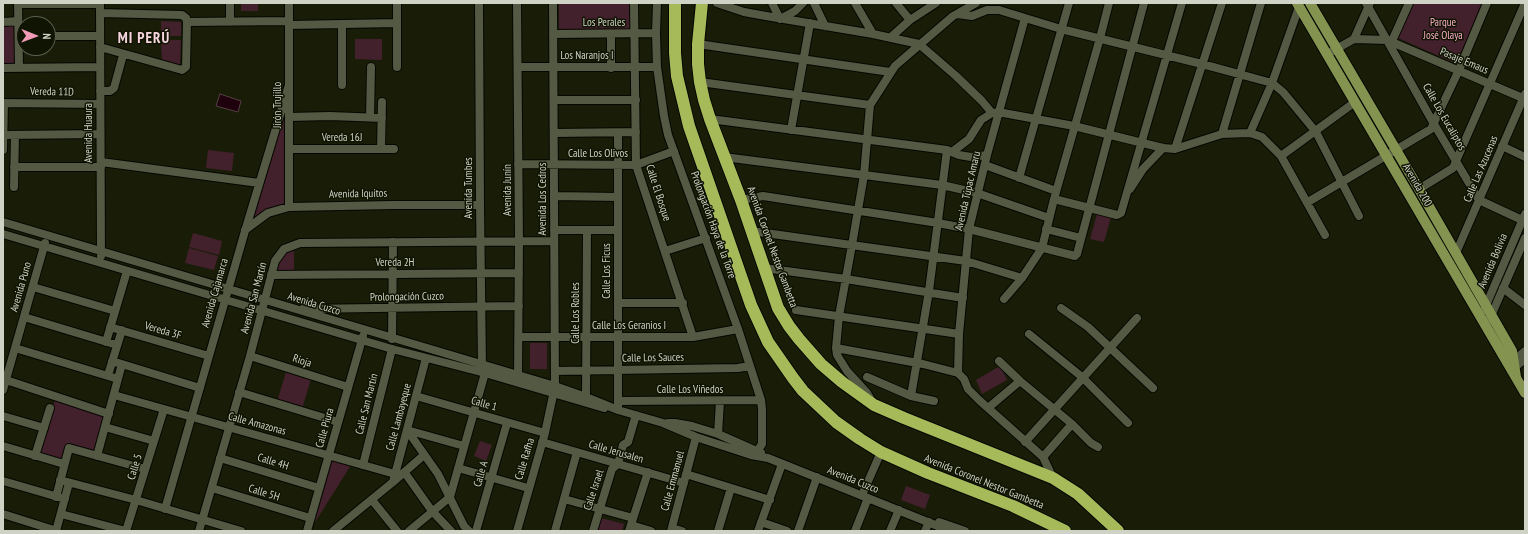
<!DOCTYPE html>
<meta charset="utf-8">
<style>
body{margin:0}
#map{position:relative;width:1528px;height:534px;overflow:hidden;background:#191d08;font-family:"PT Sans Narrow",sans-serif}
canvas{display:block}
.frame{position:absolute;inset:0;border:4px solid #cfd3c6;pointer-events:none}
.north{position:absolute;left:16px;top:16px;width:40px;height:40px;box-sizing:border-box;background:#101402;border:1px solid #5c6050;border-radius:50%;rotate:91deg;font-size:11px;font-weight:700;line-height:16px;text-align:center;color:#cfd3c6}
.north::after{content:'';display:block;margin:auto;width:14px;height:18px;background:#f09ab7;clip-path:polygon(50% 0,100% 100%,50% 72%,0 100%)}
</style>
<div id="map">
<canvas width="1528" height="534"></canvas>
<div class="frame"></div>
<div class="north">N</div>
</div>
<script>
const ctx = document.querySelector('canvas').getContext('2d');
ctx.lineJoin = 'round';
function fill(path, color) {
  ctx.fillStyle = color;
  ctx.fill(path, 'evenodd');
}
function poly(rows) {
  const path = new Path2D();
  for (const r of rows) {
    path.moveTo(r[0], r[1]);
    for (let i = 2; i < r.length; i += 2) path.lineTo(r[i], r[i + 1]);
  }
  return path;
}
function trace(path, color, width, dash) {
  ctx.strokeStyle = color;
  ctx.lineWidth = width;
  ctx.lineCap = dash ? 'butt' : 'round';
  ctx.setLineDash(dash || []);
  ctx.stroke(path);
}
function label(font, color, halo, rows, align = 'center') {
  ctx.font = font + ' "PT Sans Narrow",sans-serif';
  ctx.lineWidth = 3;
  ctx.setLineDash([]);
  ctx.textBaseline = 'middle';
  ctx.strokeStyle = halo;
  ctx.fillStyle = color;
  for (const [text, x, y, turn = 0] of rows) {
    ctx.save();
    ctx.translate(x, y);
    ctx.rotate((+turn || 0) * Math.PI / 180);
    ctx.textAlign = isNaN(turn) ? turn : align;
    if (halo) ctx.strokeText(text, 0, 0);
    ctx.fillText(text, 0, 0);
    ctx.restore();
  }
}
const green = poly([
 [241,3,258,3,258,11,241,11],
 [559,3,630,3,630,30,559,29],
 [1413,3,1483,3,1457,64,1398,38],
 [161,21,181,22,181,36,164,36,161,33],
 [3,24,17,24,17,67,3,67],
 [355,39,382,39,382,60,355,59],
 [165,40,181,40,180,65,162,60,161,45],
 [285,105,287,205,256,219,253,216],
 [208,150,234,153,232,171,206,168],
 [1097,214,1111,217,1104,242,1090,239],
 [193,233,222,241,219,255,189,247],
 [294,246,294,273,274,273,279,256],
 [189,248,218,256,214,270,185,263],
 [530,343,547,343,547,369,530,369],
 [1000,366,1007,380,982,394,976,380],
 [286,372,311,379,302,409,277,402],
 [55,400,105,415,94,452,69,446,63,462,38,455],
 [480,441,492,445,486,461,474,456],
 [331,459,351,465,312,527],
 [906,486,930,495,925,509,901,500],
 [601,518,624,524,622,531,598,531]
]);
const water = poly([
 [220,94,241,101,238,112,216,106,220,94]
]);
const minor = poly([
 [18,3,19,68],
 [100,3,101,256],
 [517,3,519,241,518,376],
 [634,3,636,165,693,337],
 [657,3,656,33,657,67,664,116,668,135,738,329,761,400,762,409,762,444,758,450],
 [717,3,744,12,766,16,873,34,919,44,956,76,982,101,992,113],
 [772,3,780,19,795,11,803,3],
 [814,3,825,26],
 [855,3,873,34],
 [896,3,910,20],
 [1366,3,1434,124,1479,200,1522,220],
 [18,4,100,4],
 [100,13,182,15,186,18,187,22,289,21],
 [957,14,976,3],
 [3,22,18,21],
 [230,22,230,3],
 [342,24,342,85],
 [289,25,397,23],
 [553,34,656,33],
 [48,36,100,36],
 [891,37,910,20,936,3],
 [1354,39,1370,3],
 [1392,41,1409,3],
 [698,44,890,72],
 [100,47,182,70,186,67,187,22],
 [1331,52,1354,39,1387,40,1525,99],
 [397,67,397,3],
 [518,67,657,67],
 [3,68,100,67],
 [611,68,611,34],
 [700,82,870,105],
 [100,91,110,91,114,88,123,55],
 [554,100,636,100],
 [3,103,100,104],
 [289,117,330,116,382,118],
 [370,117,371,67],
 [710,119,947,150,959,155,971,157,987,155],
 [791,130,810,23],
 [554,133,636,132],
 [618,133,618,410],
 [1250,133,1272,83,1299,7],
 [1222,134,1261,3],
 [4,135,100,134],
 [1502,146,1525,157],
 [289,149,394,149],
 [381,149,382,102],
 [1175,149,1222,3],
 [3,150,4,103],
 [952,152,969,139,981,120,992,113,998,112,1074,126,1163,148,1175,149,1222,134,1250,133,1262,137,1281,156,1325,235],
 [1281,156,1355,102],
 [724,157,942,185,977,193,1049,218],
 [101,162,259,183],
 [518,164,636,165,674,151],
 [985,165,1056,191],
 [14,167,101,167],
 [1019,178,1069,3],
 [14,187,15,135],
 [1130,189,1143,169,1163,148],
 [1419,189,1453,168,1525,3],
 [554,196,618,197],
 [1054,199,1117,215,1121,213,1182,3],
 [741,200,763,196,938,223,969,229,1075,256,1077,254,1144,3],
 [1308,202,1431,129,1459,70,1487,3],
 [289,207,289,3],
 [3,222,555,386,586,397,618,410,663,423,696,437,751,455,768,458,950,531],
 [1046,229,1081,238],
 [245,230,268,213,289,207,393,205,480,205],
 [554,230,618,230],
 [751,231,966,261,1022,278],
 [3,234,392,349,485,373,604,408],
 [665,251,706,238],
 [1456,253,1525,94],
 [764,268,846,279,963,298],
 [271,275,519,273],
 [33,287,115,311],
 [1503,288,1525,305],
 [1004,299,1022,278,1042,248,1054,199,1100,38,1109,3],
 [618,303,683,303],
 [1061,308,1088,327,1153,388],
 [303,309,519,306],
 [796,310,959,334],
 [1484,310,1525,214],
 [24,317,117,345],
 [1485,325,1491,316,1525,238],
 [110,327,209,356],
 [1029,334,1082,377,1128,423],
 [519,337,693,337,738,329],
 [392,339,393,242],
 [106,342,127,271],
 [15,348,118,379],
 [836,348,923,364,958,373,964,379,968,389,979,400,1043,457,1053,478],
 [250,356,348,387],
 [112,361,200,388],
 [999,361,1020,381,1072,424,1091,443,1098,447],
 [1510,364,1525,351],
 [1511,370,1525,359],
 [555,371,738,368,750,366],
 [958,373,959,334,969,229,987,155,1025,18],
 [108,375,122,330],
 [867,377,911,396,934,401],
 [6,380,109,414],
 [3,390,45,243],
 [239,392,338,422],
 [114,395,395,474],
 [416,396,545,433],
 [911,396,929,291,947,150],
 [586,397,587,230],
 [618,401,761,400],
 [872,402,867,393,847,371,837,355,836,348,839,316,852,245,864,175,870,105,895,66,953,16,957,14,972,16,987,10,999,10,1061,29,1202,64,1272,83,1283,92,1316,132,1359,216],
 [988,408,1020,381],
 [3,416,44,428],
 [668,423,675,423,692,426,718,434,761,453],
 [105,427,154,441],
 [407,430,438,474,464,526,469,531],
 [407,430,464,446],
 [718,434,720,401],
 [542,442,684,483],
 [1025,442,1137,318],
 [3,446,64,464],
 [35,456,50,408],
 [97,456,122,364],
 [1043,457,1072,424],
 [220,458,319,488],
 [363,465,392,349],
 [458,468,528,488],
 [405,473,432,511,451,531],
 [686,474,770,500],
 [60,480,136,500,241,531],
 [3,481,65,499],
 [393,482,426,358],
 [212,488,310,518],
 [862,495,881,452],
 [56,497,69,448,145,469],
 [564,499,633,518],
 [372,500,397,531],
 [165,509,245,231,289,85],
 [3,514,57,531],
 [61,514,126,531,164,409],
 [761,522,787,531],
 [939,522,965,531],
 [631,525,651,531],
 [672,528,682,531],
 [56,531,69,483],
 [199,531,250,356,275,261,284,249,300,243,554,241],
 [307,531,363,336],
 [333,531,393,482,424,455],
 [409,531,450,497,485,373,482,365,480,205,479,3],
 [476,531,507,423],
 [517,531,545,433,555,386,553,3],
 [555,531,577,452],
 [593,531,612,469,618,464,623,445,628,442,636,415],
 [629,531,648,472],
 [671,531,696,437],
 [718,531,731,488],
 [758,531,782,464],
 [798,531,817,477],
 [855,531,868,498],
 [890,531,899,510],
 [925,531,929,522]
]);
const major = poly([
 [1297,3,1525,393],
 [1310,3,1419,189,1512,351,1516,377]
]);
const highway = poly([
 [675,3,675,53,677,76,689,126,751,305,768,342,793,378,803,391,836,422,860,439,881,452,928,473,1013,506,1065,531],
 [702,3,698,44,698,64,700,82,704,100,710,119,741,200,778,308,789,326,799,339,821,364,842,382,874,405,904,418,1053,478,1078,494,1118,531]
]);
const streetNames = [
 ["Los Perales",604,23],
 ["Los Naranjos I",587,56],
 ["Pasaje Emaus",1464,61,23],
 ["Vereda 11D",52,92,1],
 ["Jirón Trujillo",278,105,-90],
 ["Calle Los Eucaliptos",1444,117,60],
 ["Avenida Huaura",89,133,-90],
 ["Vereda 16J",342,138],
 ["Calle Los Olivos",598,154],
 ["Calle Las Azucenas",1481,169,-67],
 ["Avenida 200",1417,185,60],
 ["Avenida Tumbes",469,188,-90],
 ["Avenida Junín",508,190,-90],
 ["Avenida Túpac Amaru",968,191,-77],
 ["Calle El Bosque",658,193,72],
 ["Avenida Iquitos",358,194,-1],
 ["Avenida Los Cedros",543,199,-90],
 ["Prolongación Haya de la Torre",713,225,70],
 ["Avenida Coronel Nestor Gambetta",772,247,70],
 ["Avenida Bolivia",1493,261,-67],
 ["Vereda 2H",395,263],
 ["Calle Los Ficus",607,271,-90],
 ["Avenida Puno",21,287,-74],
 ["Avenida Cajamarca",215,293,-74],
 ["Prolongación Cuzco",407,297,-1],
 ["Avenida San Martín",254,298,-75],
 ["Avenida Cuzco",314,304,17],
 ["Calle Los Robles",576,313,-90],
 ["Calle Los Geranios I",629,326],
 ["Vereda 3F",163,331,16],
 ["Calle Los Sauces",653,358,-1],
 ["Rioja",302,361,18],
 ["Calle Los Viñedos",690,390],
 ["Calle San Martín",367,404,-76],
 ["Calle 1",484,404,16],
 ["Calle Lambayeque",399,417,-75],
 ["Calle Amazonas",257,424,15],
 ["Calle Piura",325,428,-74],
 ["Calle Jerusalen",616,452,16],
 ["Calle Rafha",525,459,-73],
 ["Calle 4H",273,462,17],
 ["Calle 5",135,467,-73],
 ["Calle A",481,474,-74],
 ["Avenida Cuzco",853,480,22],
 ["Calle Emmanuel",673,481,-75],
 ["Avenida Coronel Nestor Gambetta",984,482,22],
 ["Calle Israel",594,490,-72],
 ["Calle 5H",264,493,17]
];
const parkNames = [
 ["Parque",1443,23],
 ["José Olaya",1443,36]
];
const districtNames = [
 ["MI PERÚ",144,39]
];
fill(green, '#42202c');
fill(water, '#1f010d');
trace(water, '#544044', 1);
trace(minor, '#050700', 10);
trace(major, '#050700', 12);
trace(highway, '#050700', 14);
trace(minor, '#535942', 8);
trace(major, '#859350', 10);
trace(highway, '#a7ba5a', 12);
label('11px', '#cfd3c6', '#101402', streetNames);
label('11px', '#f9afc7', '#101402', parkNames);
ctx.letterSpacing = '1px';
label('bold 15px', '#f7d5df', '#101402', districtNames);
ctx.letterSpacing = '0px';
</script>
